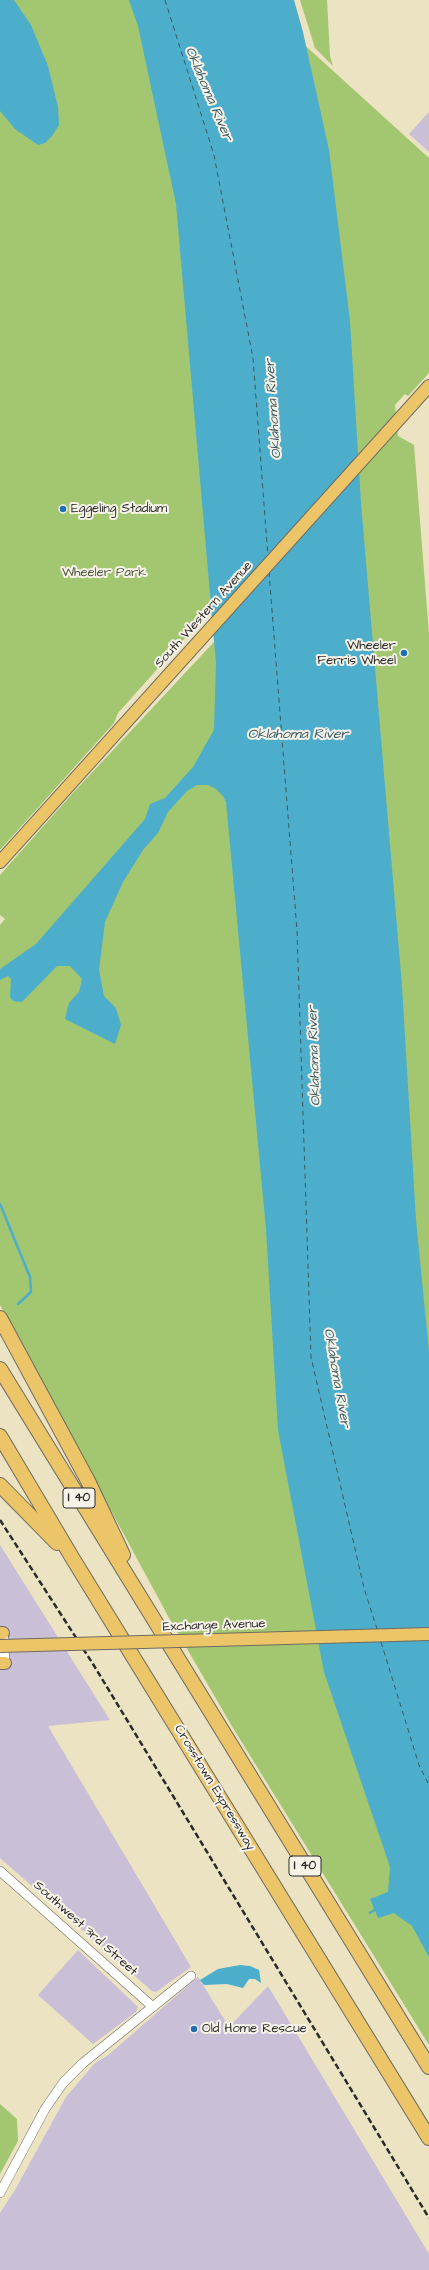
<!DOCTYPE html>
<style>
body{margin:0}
canvas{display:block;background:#ebe3c2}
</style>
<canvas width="429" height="2270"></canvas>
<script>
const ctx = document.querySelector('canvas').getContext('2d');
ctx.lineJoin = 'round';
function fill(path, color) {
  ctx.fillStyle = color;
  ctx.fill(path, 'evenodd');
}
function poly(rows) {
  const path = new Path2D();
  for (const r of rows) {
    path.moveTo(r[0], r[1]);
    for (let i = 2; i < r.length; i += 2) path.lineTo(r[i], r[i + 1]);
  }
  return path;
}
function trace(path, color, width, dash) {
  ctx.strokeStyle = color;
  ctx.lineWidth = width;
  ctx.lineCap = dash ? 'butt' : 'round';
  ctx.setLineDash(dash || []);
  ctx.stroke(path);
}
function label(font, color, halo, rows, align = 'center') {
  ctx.font = font + ' "Architects Daughter",sans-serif';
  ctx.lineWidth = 4;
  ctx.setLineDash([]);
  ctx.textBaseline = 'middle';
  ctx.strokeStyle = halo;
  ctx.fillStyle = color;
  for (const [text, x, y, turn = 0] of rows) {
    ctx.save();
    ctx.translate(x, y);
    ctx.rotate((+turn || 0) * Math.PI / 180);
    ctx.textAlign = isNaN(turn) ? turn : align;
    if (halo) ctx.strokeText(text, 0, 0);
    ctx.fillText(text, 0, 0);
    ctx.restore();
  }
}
const industrial = poly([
 [429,112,429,152,409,134],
 [0,1545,110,1720,48,1726,191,1967,156,1992,152,1991,0,1858],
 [78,1950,138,2007,136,2012,93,2044,38,1995],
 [198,1977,229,2027,268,1986,429,2254,429,2270,0,2270,0,2213,15,2190,66,2097,95,2063,107,2056]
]);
const green = poly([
 [0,0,255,0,429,158,429,373,408,396,405,394,395,405,398,436,414,445,429,634,429,2045,233,1728,168,1616,0,1305,0,925,5,919,0,915,0,875,71,795,214,642,211,609,118,713,114,723,0,850],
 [300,0,327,0,330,56,333,66,315,48],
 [0,2104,17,2119,18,2141,0,2174]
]);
const water = poly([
 [0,0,14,0,31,25,48,66,58,107,59,125,52,136,45,143,38,145,15,129,0,111],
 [129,0,294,0,303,32,329,150,350,321,361,503,402,986,416,1220,429,1352,429,1957,412,1926,394,1913,378,1918,370,1899,388,1892,390,1867,324,1672,278,1430,266,1229,226,802,223,796,216,789,208,785,197,785,187,791,168,812,158,833,143,850,123,882,105,922,99,970,104,996,116,1008,121,1025,115,1044,65,1019,69,1003,79,992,82,979,70,966,57,966,22,1002,13,1001,10,997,11,979,8,976,0,980,0,969,36,944,145,819,150,804,165,798,193,767,214,730,216,663,176,204,138,26],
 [240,1965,250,1966,259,1970,261,1983,255,1979,249,1979,243,1988,227,1984,204,1985,200,1980,218,1969]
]);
const stream = poly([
 [0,1204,30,1277,31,1292,18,1304],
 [370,1913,377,1908]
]);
const ferry = poly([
 [165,0,214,155,253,358,268,557],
 [269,572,297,931,311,1357,364,1588,377,1629],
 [381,1642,419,1765,429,1785]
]);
const minor = poly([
 [3,1633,5,1663],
 [0,1871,153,2007],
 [0,2193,45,2109,63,2083,83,2063,191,1976]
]);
const major = poly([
 [0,862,429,386],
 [0,1633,3,1633],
 [0,1663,5,1663]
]);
const highway = poly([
 [0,1318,88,1481,123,1555],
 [0,1369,429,2067],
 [0,1436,73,1559,429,2138],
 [0,1485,57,1543]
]);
const rail = poly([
 [0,1520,93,1664,429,2218]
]);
const majorBridge = poly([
 [0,1646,429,1634]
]);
const markers = [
 [63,509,4,"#1f6fb2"],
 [404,653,4,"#1f6fb2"],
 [194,2029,4,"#1f6fb2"]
];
const shields = [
 [79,1498,32],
 [305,1866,32]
];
const shieldNames = [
 ["I 40",79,1498],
 ["I 40",305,1866]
];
const poiNames = [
 ["Eggeling Stadium",71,509],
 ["Wheeler",396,646,"right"],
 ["Ferris Wheel",396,661,"right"],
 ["Old Home Rescue",202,2029]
];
const parkNames = [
 ["Wheeler Park",104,573]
];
const streetNames = [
 ["South Western Avenue",204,615,-48],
 ["Exchange Avenue",214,1626,-2],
 ["Crosstown Expressway",214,1788,59],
 ["Southwest 3rd Street",85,1929,42]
];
const waterNames = [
 ["Oklahoma River",208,94,67],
 ["Oklahoma River",274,409,-94],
 ["Oklahoma River",298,735],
 ["Oklahoma River",315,1056,-92],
 ["Oklahoma River",336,1378,80]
];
fill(industrial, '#c9bfd7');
fill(green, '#a3c670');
fill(water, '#4caecb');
trace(stream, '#4caecb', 2.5);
trace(ferry, '#375963', 1, [5, 4]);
trace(minor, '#6e6b60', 10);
trace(major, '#6e6b60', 14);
trace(highway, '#6e6b60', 16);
trace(minor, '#fff', 9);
trace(major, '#edc569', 12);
trace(highway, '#edc569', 14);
trace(rail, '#2b2b2b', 2.5, [6, 3]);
trace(majorBridge, '#6e6b60', 14, []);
trace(majorBridge, '#edc569', 12);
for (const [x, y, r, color] of markers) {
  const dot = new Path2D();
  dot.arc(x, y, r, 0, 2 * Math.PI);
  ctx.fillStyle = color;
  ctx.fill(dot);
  trace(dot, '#f7f3e8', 1.5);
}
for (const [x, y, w] of shields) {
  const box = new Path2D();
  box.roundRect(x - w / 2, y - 10, w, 20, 3);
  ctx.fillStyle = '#f7f3e8';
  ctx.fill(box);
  trace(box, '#2b2b2b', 1);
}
label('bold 12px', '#2b2b2b', null, shieldNames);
label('13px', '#2b2b2b', '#f7f3e8', poiNames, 'left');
label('13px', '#4f5a40', '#f7f3e8', parkNames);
label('13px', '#2b2b2b', '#f7f3e8', streetNames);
label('italic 14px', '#375963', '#f7f3e8', waterNames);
</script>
